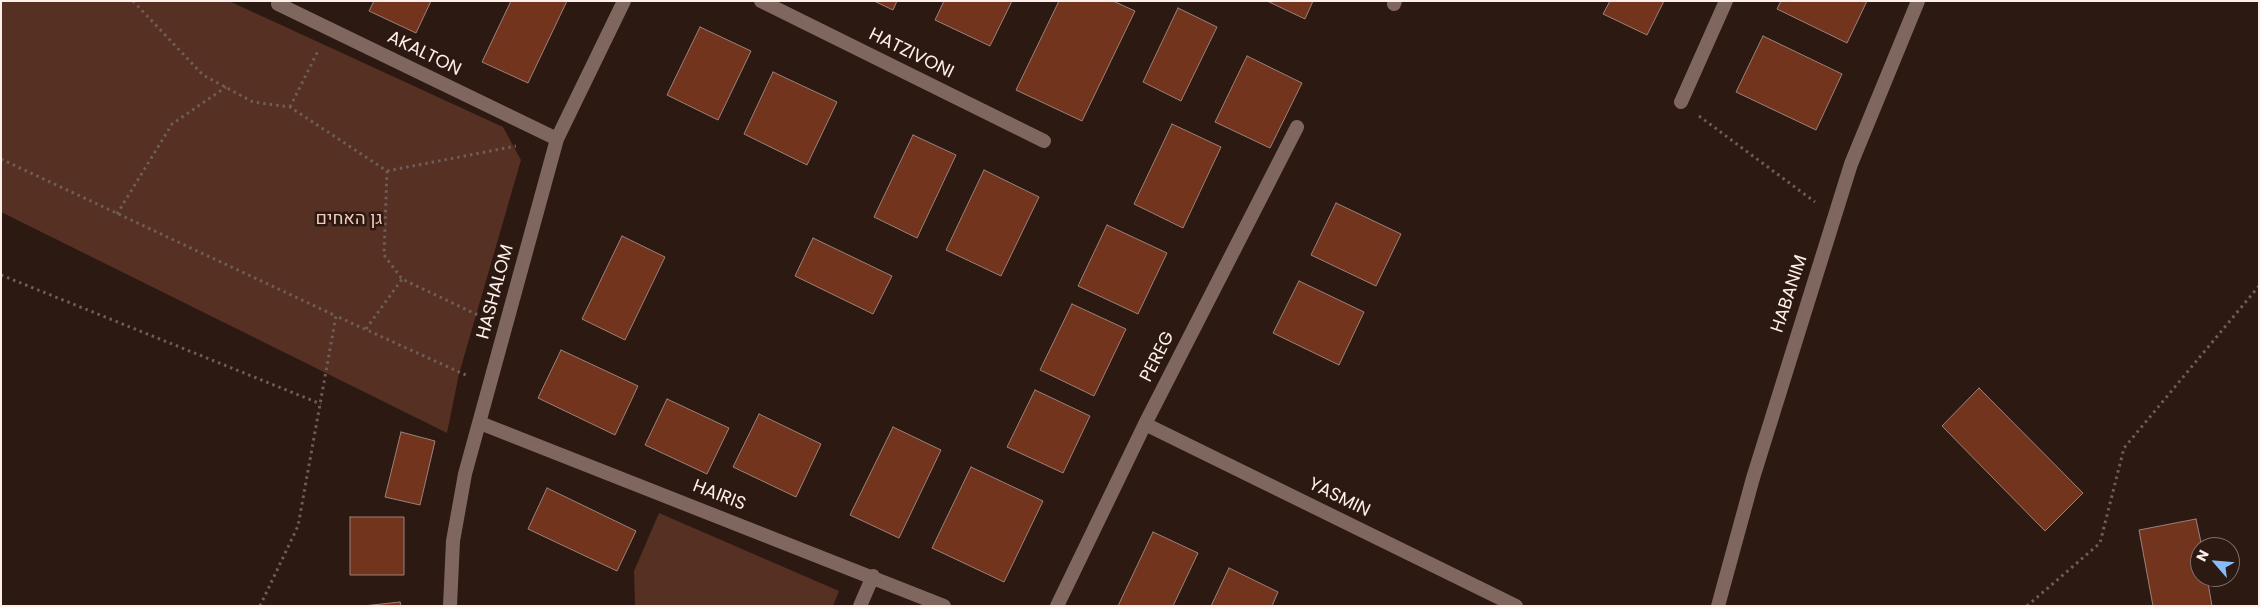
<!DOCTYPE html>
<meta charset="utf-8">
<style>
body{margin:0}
#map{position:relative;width:2260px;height:607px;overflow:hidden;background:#2c1912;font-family:Poppins,sans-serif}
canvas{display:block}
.frame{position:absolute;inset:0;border:2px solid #feefeb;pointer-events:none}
.north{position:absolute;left:2190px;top:537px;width:50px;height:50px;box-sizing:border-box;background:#2c1912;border:1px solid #806f69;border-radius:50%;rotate:297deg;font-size:14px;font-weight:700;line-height:20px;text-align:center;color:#feefeb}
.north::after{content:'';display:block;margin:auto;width:18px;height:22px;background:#87bbfb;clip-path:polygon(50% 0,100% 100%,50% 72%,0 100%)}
</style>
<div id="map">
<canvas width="2260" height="607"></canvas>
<div class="frame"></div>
<div class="north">N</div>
</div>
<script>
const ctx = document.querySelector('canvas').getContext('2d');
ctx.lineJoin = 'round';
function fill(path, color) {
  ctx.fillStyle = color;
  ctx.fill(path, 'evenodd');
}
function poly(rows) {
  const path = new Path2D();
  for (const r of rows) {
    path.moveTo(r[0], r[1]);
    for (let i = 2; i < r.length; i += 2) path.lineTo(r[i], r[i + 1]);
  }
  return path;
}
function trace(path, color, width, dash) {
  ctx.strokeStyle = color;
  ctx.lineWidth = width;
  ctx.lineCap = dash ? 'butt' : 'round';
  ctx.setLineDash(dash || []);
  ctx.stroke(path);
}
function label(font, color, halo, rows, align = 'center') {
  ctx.font = font + ' Poppins,Heebo,sans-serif';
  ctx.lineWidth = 5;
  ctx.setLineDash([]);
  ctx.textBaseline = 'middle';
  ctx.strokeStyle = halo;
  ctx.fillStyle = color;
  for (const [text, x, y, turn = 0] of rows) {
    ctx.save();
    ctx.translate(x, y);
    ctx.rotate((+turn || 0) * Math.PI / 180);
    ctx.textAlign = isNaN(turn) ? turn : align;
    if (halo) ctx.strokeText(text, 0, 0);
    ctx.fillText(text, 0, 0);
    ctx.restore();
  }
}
const green = poly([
 [1,1,229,1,503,127,521,160,459,374,447,433,1,212],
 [659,513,839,591,833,606,635,606,634,571]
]);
const building = poly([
 [374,1,431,1,416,33,369,11,374,1],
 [511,1,567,1,528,83,482,62,511,1],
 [874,1,897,1,893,10,874,1],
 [944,1,1012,1,990,46,935,20,944,1],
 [1059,1,1113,1,1135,11,1082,121,1016,90,1059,1],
 [1267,1,1313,1,1305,19,1267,1],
 [1610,1,1664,1,1647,35,1603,14,1610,1],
 [1781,1,1867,1,1847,43,1777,9,1781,1],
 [1178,8,1217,27,1181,101,1143,82,1178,8],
 [700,27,751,51,718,120,667,95,700,27],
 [1763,36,1842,74,1816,130,1736,92,1763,36],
 [1247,56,1302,83,1270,148,1215,122,1247,56],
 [773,72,837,102,807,165,744,134,773,72],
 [1172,124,1221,147,1183,228,1134,204,1172,124],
 [913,135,956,155,917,238,874,217,913,135],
 [984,170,1039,197,1001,276,946,250,984,170],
 [1336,203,1401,234,1376,286,1311,255,1336,203],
 [1107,225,1167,253,1138,314,1078,286,1107,225],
 [622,236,665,257,625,340,582,319,622,236],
 [813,238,892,276,873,314,795,276,813,238],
 [1299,281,1364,312,1339,365,1273,333,1299,281],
 [1072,304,1126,329,1094,396,1040,370,1072,304],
 [561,350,638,386,615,435,538,398,561,350],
 [1979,388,2083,493,2045,531,1942,426,1979,388],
 [1035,390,1090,416,1063,473,1007,447,1035,390],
 [667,399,729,428,707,474,645,445,667,399],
 [759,414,821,444,796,497,733,467,759,414],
 [893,427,941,450,899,538,850,515,893,427],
 [401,432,435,441,420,505,385,497,401,432],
 [971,467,1043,501,1004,582,932,548,971,467],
 [547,488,636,531,617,571,528,529,547,488],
 [350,517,404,517,404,575,350,575,350,517],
 [2196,519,2202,547,2200,577,2207,577,2212,606,2153,606,2139,530,2196,519],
 [1153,532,1198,553,1173,606,1118,606,1153,532],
 [1229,568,1278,592,1272,606,1211,606,1229,568],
 [400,602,401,606,363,606,400,602]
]);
const path = poly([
 [133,1,203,75,253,102,290,107,387,171,384,255,402,279,482,317],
 [290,107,319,49],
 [1699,116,1815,202],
 [1,159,336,316],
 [387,171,516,146],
 [117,214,172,124,226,87],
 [1,275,321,404],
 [366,329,402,279],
 [260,606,298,526,336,316,468,376],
 [2027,606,2100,543,2124,448,2259,286]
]);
const minor = poly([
 [279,1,278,4,557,139],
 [761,1,1044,141],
 [1394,4,1395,1],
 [1681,102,1726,1],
 [480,423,944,606],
 [1145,424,1516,606],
 [450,606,453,541,465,474,557,139,624,1],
 [860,606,873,576],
 [1057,606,1145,424,1297,127]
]);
const tertiary = poly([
 [1718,606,1753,478,1851,164,1918,1]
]);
const streetNames = [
 ["AKALTON",424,54,26],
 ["HATZIVONI",911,54,26],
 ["HASHALOM",496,292,-75],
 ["HABANIM",1790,294,-72],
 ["PEREG",1158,357,-63],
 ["HAIRIS",719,496,21],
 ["YASMIN",1339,498,26]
];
const parkNames = [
 ["גן האחים",349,219]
];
fill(green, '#553023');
fill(building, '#73341e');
trace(building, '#9b827a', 1);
trace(path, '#6f5d57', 3, [2.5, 4]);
trace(minor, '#7f675f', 14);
trace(tertiary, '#7f675f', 14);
label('18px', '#feefeb', '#2c1912', streetNames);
label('18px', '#f2cabc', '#2c1912', parkNames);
</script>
